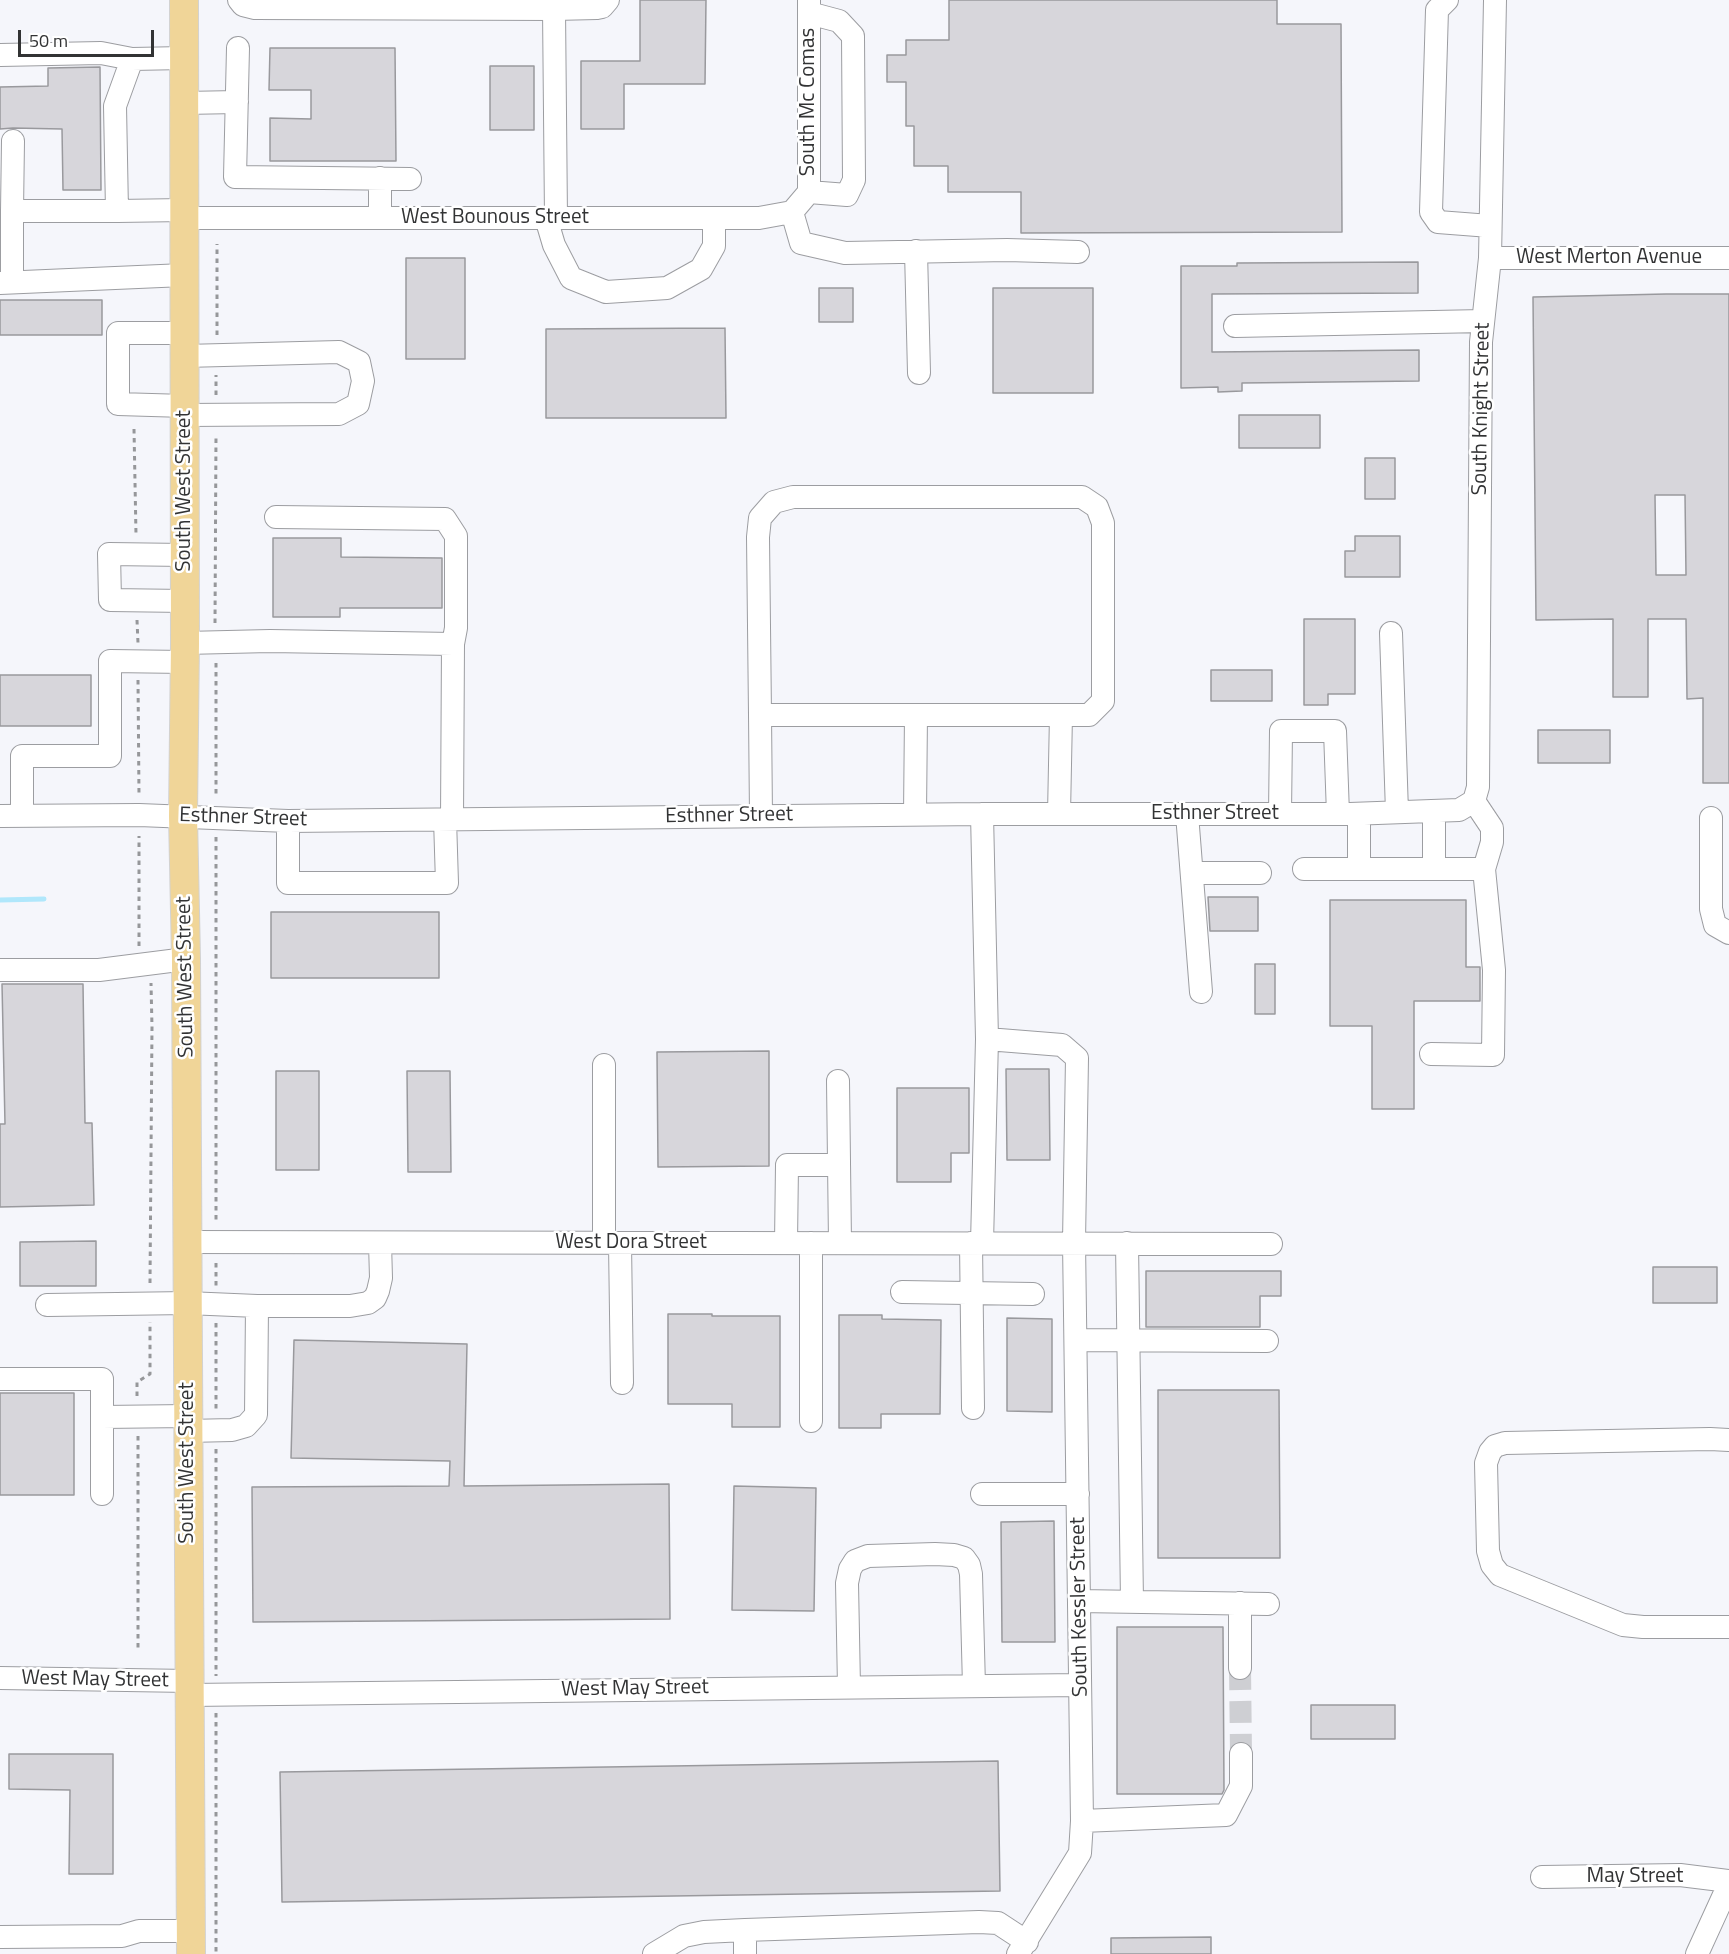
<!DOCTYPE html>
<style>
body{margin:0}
#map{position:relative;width:1729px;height:1954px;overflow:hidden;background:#f5f6fb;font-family:"Titillium Web",sans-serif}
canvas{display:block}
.scale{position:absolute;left:18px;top:30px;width:136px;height:27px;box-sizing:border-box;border:3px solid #323334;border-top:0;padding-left:8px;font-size:18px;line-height:21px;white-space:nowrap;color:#323334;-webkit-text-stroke:4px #fff;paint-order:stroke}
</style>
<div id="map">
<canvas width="1729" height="1954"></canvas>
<div class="scale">50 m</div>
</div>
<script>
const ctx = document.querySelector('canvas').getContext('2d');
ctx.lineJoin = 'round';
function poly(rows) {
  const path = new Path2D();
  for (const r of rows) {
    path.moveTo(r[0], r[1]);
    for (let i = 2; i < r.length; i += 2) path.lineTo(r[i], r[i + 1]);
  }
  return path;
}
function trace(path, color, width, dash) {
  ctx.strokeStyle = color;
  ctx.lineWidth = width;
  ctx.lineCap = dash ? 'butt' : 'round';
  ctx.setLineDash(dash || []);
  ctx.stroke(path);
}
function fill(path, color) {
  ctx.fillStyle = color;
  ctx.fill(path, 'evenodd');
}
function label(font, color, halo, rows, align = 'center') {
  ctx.font = font + ' "Titillium Web",sans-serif';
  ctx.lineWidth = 5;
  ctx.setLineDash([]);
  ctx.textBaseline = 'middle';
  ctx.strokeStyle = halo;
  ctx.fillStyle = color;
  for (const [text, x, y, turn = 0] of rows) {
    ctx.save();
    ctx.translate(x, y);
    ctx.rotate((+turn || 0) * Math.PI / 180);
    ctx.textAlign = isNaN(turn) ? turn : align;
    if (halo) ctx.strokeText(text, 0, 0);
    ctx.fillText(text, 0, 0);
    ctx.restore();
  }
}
const stream = poly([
 [0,900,44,899]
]);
const building = poly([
 [640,0,706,0,705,84,624,84,624,129,581,129,581,61,640,61,640,0],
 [949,0,1277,0,1277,24,1341,24,1342,232,1021,233,1021,192,948,192,948,166,914,166,914,126,906,126,906,82,887,82,887,55,906,55,906,40,949,40,949,0],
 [270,48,395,48,396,161,270,161,270,118,311,119,311,90,269,90,270,48],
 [490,66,534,66,534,130,490,130,490,66],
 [100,67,101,190,63,190,62,129,13,128,0,129,0,87,48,86,48,68,100,67],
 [406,258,465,258,465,359,406,359,406,258],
 [1418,262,1418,293,1212,294,1212,352,1419,350,1419,381,1242,383,1242,391,1218,392,1218,387,1181,388,1181,266,1237,266,1237,263,1418,262],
 [819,288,853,288,853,322,819,322,819,288],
 [993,288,1093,288,1093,393,993,393,993,288],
 [1666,294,1729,294,1729,783,1703,783,1703,698,1687,699,1686,619,1648,619,1648,697,1613,697,1613,619,1536,620,1533,297,1666,294],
 [1655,495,1685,495,1686,575,1656,575,1655,495],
 [0,300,102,300,102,335,0,335,0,300],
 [725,328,726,418,546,418,546,329,725,328],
 [1239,415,1320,415,1320,448,1239,448,1239,415],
 [1365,458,1395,458,1395,499,1365,499,1365,458],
 [1355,536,1400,536,1400,577,1345,577,1345,551,1355,551,1355,536],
 [273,538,341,538,341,557,442,558,442,608,340,608,340,617,273,617,273,538],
 [1304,619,1355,619,1355,694,1328,694,1328,705,1304,705,1304,619],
 [1211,670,1272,670,1272,701,1211,701,1211,670],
 [0,675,91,675,91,726,0,726,0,675],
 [1538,730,1610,730,1610,763,1538,763,1538,730],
 [1208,897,1258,897,1258,931,1210,931,1208,897],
 [1330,900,1466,900,1466,967,1480,967,1480,1001,1414,1001,1414,1109,1372,1109,1372,1026,1330,1026,1330,900],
 [271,912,439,912,439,978,271,978,271,912],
 [1255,964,1275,964,1275,1014,1255,1014,1255,964],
 [2,984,83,984,85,1123,92,1123,94,1205,0,1207,0,1124,5,1124,2,984],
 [769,1051,769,1166,658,1167,657,1052,769,1051],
 [1006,1069,1049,1069,1050,1160,1007,1160,1006,1069],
 [276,1071,319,1071,319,1170,276,1170,276,1071],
 [407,1071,450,1071,451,1172,408,1172,407,1071],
 [897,1088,969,1088,969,1153,951,1153,951,1182,897,1182,897,1088],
 [96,1241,96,1286,20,1286,20,1242,96,1241],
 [1653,1267,1717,1267,1717,1303,1653,1303,1653,1267],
 [1146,1271,1281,1271,1281,1296,1260,1296,1260,1327,1146,1327,1146,1271],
 [668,1314,712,1314,712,1316,780,1316,780,1427,732,1427,732,1404,668,1404,668,1314],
 [839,1315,882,1315,882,1319,941,1320,940,1414,881,1414,881,1428,839,1428,839,1315],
 [1007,1318,1052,1319,1052,1412,1007,1411,1007,1318],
 [294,1340,467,1344,464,1486,669,1484,670,1619,253,1622,252,1487,449,1486,450,1461,291,1458,294,1340],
 [1158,1390,1279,1390,1280,1558,1158,1558,1158,1390],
 [0,1393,74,1393,74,1495,0,1495,0,1393],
 [734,1486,816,1488,814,1611,732,1610,734,1486],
 [1054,1521,1055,1642,1002,1642,1001,1522,1054,1521],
 [1117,1627,1223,1627,1224,1790,1222,1794,1117,1794,1117,1627],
 [1311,1705,1395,1705,1395,1739,1311,1739,1311,1705],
 [9,1754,113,1754,113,1874,69,1874,70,1790,9,1789,9,1754],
 [998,1761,1000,1891,282,1902,280,1772,998,1761],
 [1211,1937,1211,1954,1111,1954,1111,1938,1211,1937]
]);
const minorTunnel = poly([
 [1240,1668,1241,1754]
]);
const path = poly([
 [217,335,217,244],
 [216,395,216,375],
 [134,429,136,535],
 [137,620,138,643],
 [215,623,216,435],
 [216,663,216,797],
 [138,680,139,796],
 [216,837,216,1223],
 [139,946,139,836],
 [216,1263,216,1286],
 [150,1283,152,1027,151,983],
 [216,1323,216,1412],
 [137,1396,137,1382,150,1374,150,1322],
 [138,1436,138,1650],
 [216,1449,216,1676],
 [216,1713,216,1952]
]);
const minor = poly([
 [239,0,243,5,255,8,554,9,597,8,602,7,608,0],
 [1447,0,1437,10,1431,212,1438,222,1490,226],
 [554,9,556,218],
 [238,48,235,177,410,179],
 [0,55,101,53,132,59],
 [184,58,132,59,115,106,117,211,184,210],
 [184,103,237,102],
 [809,192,847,195,854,180,853,36,839,21,809,13],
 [12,211,13,141],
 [792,212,801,243,845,253,1007,250,1078,252],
 [184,218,759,218,792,212,809,192,809,0],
 [380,218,380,178],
 [546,218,554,245,571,278,606,292,667,288,701,269,714,246,714,218],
 [916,251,919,373],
 [1490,258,1729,258],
 [12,282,12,211,117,211],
 [0,283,184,275],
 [1235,326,1483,321],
 [185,333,118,333,118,404,185,406],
 [185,356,339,352,359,362,363,381,358,404,339,414,185,415],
 [185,555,109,554,110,600,185,601],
 [1391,633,1397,812],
 [185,643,270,641,453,644,456,628,456,536,445,519,276,517],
 [760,715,1089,715,1103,701,1103,523,1097,507,1082,497,793,497,774,502,760,518,758,537,760,715,761,816],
 [1434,811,1434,869],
 [915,814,916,715],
 [982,814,987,1039,1062,1045,1077,1058,1074,1242,1082,1821,1080,1853,1018,1954],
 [1059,814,1061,715],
 [1187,814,1201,992],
 [1280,814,1281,731,1335,731,1338,814],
 [0,816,139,815,288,821,982,814,1350,814,1459,810,1474,801,1478,787,1481,342,1490,258,1495,0],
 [22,816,22,756,110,756,110,661,185,662],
 [1711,818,1711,909,1715,925,1729,933],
 [452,819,453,644],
 [288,821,288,883,447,883,445,819],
 [1304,869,1484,869,1492,842,1492,828,1474,801],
 [1359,869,1359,814],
 [1192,873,1260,873],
 [0,970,99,970,186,959],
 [1431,1054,1493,1055,1494,970,1484,869],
 [604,1065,604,1243],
 [838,1081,840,1243],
 [187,1242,1271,1244],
 [620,1243,622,1383],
 [786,1243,787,1165,839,1165],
 [811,1243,811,1421],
 [971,1243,973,1408],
 [982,1243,987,1039],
 [1127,1243,1132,1602],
 [902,1292,1033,1294],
 [47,1305,187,1303,257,1306],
 [1077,1340,1267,1341],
 [0,1379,102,1379,102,1417,188,1416],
 [188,1431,232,1430,246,1426,256,1415,257,1306,350,1306,368,1303,375,1298,378,1291,381,1278,380,1243],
 [1729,1440,1710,1439,1505,1443,1495,1446,1490,1452,1486,1463,1488,1551,1492,1565,1500,1575,1623,1625,1643,1627,1729,1627],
 [102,1494,102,1417],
 [982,1494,1078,1494],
 [1079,1601,1268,1604],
 [1240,1603,1240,1668],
 [0,1678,189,1681],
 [849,1687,847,1583,850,1569,855,1561,868,1556,935,1554,954,1555,964,1558,969,1565,971,1574,974,1686],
 [189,1695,1080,1685],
 [1082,1821,1226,1815,1241,1786,1241,1754],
 [1542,1877,1680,1875,1729,1881],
 [0,1937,122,1936,139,1931,191,1931],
 [654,1954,684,1936,704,1932,745,1930],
 [745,1954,745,1930,979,1922,998,1923,1027,1942],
 [1697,1954,1729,1884]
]);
const major = poly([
 [184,0,185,643,183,816,186,959,191,1954]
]);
const streetNames = [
 ["South Mc Comas",809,102,-90],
 ["West Bounous Street",495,218],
 ["West Merton Avenue",1609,258],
 ["South Knight Street",1482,409,-89],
 ["South West Street",185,491,-90],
 ["Esthner Street",1215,814],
 ["Esthner Street",729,816,-1],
 ["Esthner Street",243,818,2],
 ["South West Street",186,977,-91],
 ["West Dora Street",631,1243],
 ["South West Street",188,1463,-90],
 ["South Kessler Street",1080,1607,-91],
 ["West May Street",95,1680,1],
 ["West May Street",635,1689,-1],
 ["May Street",1635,1877]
];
trace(stream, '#b0e7fb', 5);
fill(building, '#d7d6db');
trace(building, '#99999d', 1.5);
trace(minorTunnel, '#cecfd3', 22, [22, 11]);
trace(minor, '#9c9da1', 24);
trace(major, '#d2d2d2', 30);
trace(path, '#96979a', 3, [4.5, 4.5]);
trace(minor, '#fff', 22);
trace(major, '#f0d598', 28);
label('21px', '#323334', '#fff', streetNames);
</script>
